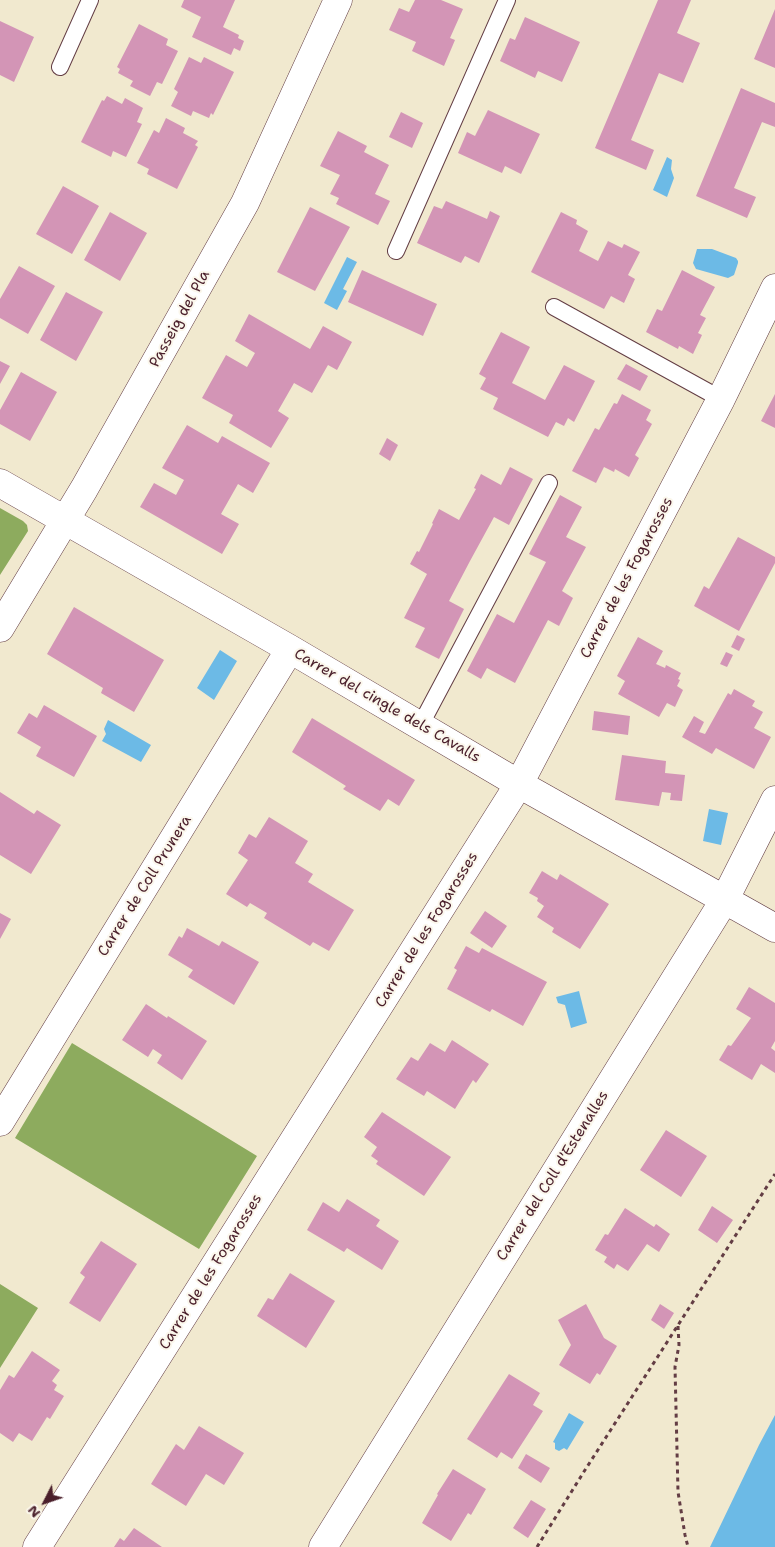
<!DOCTYPE html>
<style>
body{margin:0}
#map{position:relative;width:775px;height:1547px;overflow:hidden;background:#f1e9cf;font-family:"Shantell Sans",sans-serif}
canvas{display:block}
.north{position:absolute;left:20px;top:1477px;width:50px;height:50px;-webkit-text-stroke:4px #fbf7ec;paint-order:stroke;rotate:229deg;font-size:14px;font-weight:700;line-height:20px;text-align:center;color:#4a1f2b}
.north::after{content:'';display:block;margin:auto;width:18px;height:22px;background:#4a1f2b;clip-path:polygon(50% 0,100% 100%,50% 72%,0 100%)}
</style>
<div id="map">
<canvas width="775" height="1547"></canvas>
<div class="north">N</div>
</div>
<script>
const ctx = document.querySelector('canvas').getContext('2d');
ctx.lineJoin = 'round';
function fill(path, color) {
  ctx.fillStyle = color;
  ctx.fill(path, 'evenodd');
}
function poly(rows) {
  const path = new Path2D();
  for (const r of rows) {
    path.moveTo(r[0], r[1]);
    for (let i = 2; i < r.length; i += 2) path.lineTo(r[i], r[i + 1]);
  }
  return path;
}
function trace(path, color, width, dash) {
  ctx.strokeStyle = color;
  ctx.lineWidth = width;
  ctx.lineCap = dash ? 'butt' : 'round';
  ctx.setLineDash(dash || []);
  ctx.stroke(path);
}
function label(font, color, halo, rows, align = 'center') {
  ctx.font = font + ' "Shantell Sans",sans-serif';
  ctx.lineWidth = 4;
  ctx.setLineDash([]);
  ctx.textBaseline = 'middle';
  ctx.strokeStyle = halo;
  ctx.fillStyle = color;
  for (const [text, x, y, turn = 0] of rows) {
    ctx.save();
    ctx.translate(x, y);
    ctx.rotate((+turn || 0) * Math.PI / 180);
    ctx.textAlign = isNaN(turn) ? turn : align;
    if (halo) ctx.strokeText(text, 0, 0);
    ctx.fillText(text, 0, 0);
    ctx.restore();
  }
}
const forest = poly([
 [0,508,23,521,27,525,28,531,0,575],
 [72,1043,257,1156,199,1249,15,1138],
 [0,1284,38,1308,0,1368]
]);
const water = poly([
 [667,157,672,160,671,169,674,178,667,197,653,190],
 [697,249,712,249,736,258,738,261,738,263,734,275,728,278,696,269,693,263],
 [347,257,357,262,343,289,347,291,337,310,324,303],
 [220,650,237,661,214,700,197,688],
 [108,720,151,745,141,762,102,741,106,734,104,729],
 [709,809,728,813,721,845,703,841],
 [579,991,587,1023,571,1028,565,1005,558,1003,556,997],
 [569,1413,584,1422,567,1450,564,1448,559,1451,555,1449,555,1443,553,1442],
 [775,1415,775,1547,710,1547,759,1445]
]);
const building = poly([
 [184,0,235,0,223,27,239,35,238,38,244,41,240,51,234,48,231,55,192,37,201,17,181,7],
 [415,0,441,0,463,9,450,38,455,40,444,66,412,51,416,42,389,30,399,8,409,12],
 [658,0,691,0,677,33,700,43,683,83,659,73,631,140,654,150,646,170,595,148],
 [775,9,775,68,754,59],
 [525,17,580,42,562,82,538,71,535,78,500,61,510,38,515,40],
 [0,21,34,37,14,82,0,75],
 [139,24,168,39,166,45,178,51,162,84,157,82,150,96,130,86,133,81,118,73,120,69,117,67],
 [189,57,201,63,204,57,234,72,213,115,211,113,209,118,193,111,191,116,171,106,178,92,174,89],
 [741,88,775,103,775,127,762,122,734,188,756,197,747,218,696,196],
 [107,96,122,104,125,98,143,108,137,122,142,124,126,157,113,151,111,157,81,142,102,100,104,101],
 [488,110,540,134,521,174,505,166,502,173,458,153,467,132,475,136],
 [401,112,423,123,412,148,389,137],
 [166,118,185,128,183,133,198,141,195,145,198,147,177,189,147,174,149,169,137,163,154,130,159,133],
 [338,131,367,146,364,152,389,165,375,194,390,201,378,225,336,204,339,198,330,194,340,175,320,166],
 [63,186,99,206,72,254,36,234],
 [446,201,487,219,490,211,500,216,479,263,465,256,461,263,417,243,434,206,442,209],
 [310,207,350,227,315,291,277,272],
 [110,212,147,233,120,281,84,260],
 [561,212,577,220,576,224,588,231,579,251,598,261,608,241,622,248,624,244,640,252,628,275,635,279,624,303,611,296,604,309,531,272],
 [19,266,55,286,28,334,0,318,0,299],
 [362,270,437,304,423,336,348,302],
 [682,270,715,287,700,315,706,318,698,333,702,335,693,354,679,346,678,349,646,332,657,309,662,311],
 [66,292,103,312,76,361,40,340],
 [249,314,310,349,323,326,352,342,337,370,328,365,312,393,294,383,278,411,289,418,271,448,229,423,233,415,202,398,226,355,247,367,255,353,235,341],
 [501,332,530,347,512,383,530,392,545,400,564,365,595,381,574,422,568,418,564,426,556,422,548,437,493,409,498,398,480,389,486,378,479,374],
 [0,361,10,366,0,384],
 [626,364,648,376,640,391,617,379],
 [21,372,57,392,30,441,0,424,0,410],
 [622,394,651,410,646,420,652,424,635,455,639,458,629,477,615,469,614,472,604,467,596,483,572,471,595,428,599,430,614,403,617,404],
 [775,394,775,428,761,421],
 [187,425,218,443,222,436,270,463,253,493,238,484,221,514,239,524,222,554,140,507,154,483,176,495,184,480,162,468],
 [387,438,398,445,390,461,379,454],
 [510,467,533,479,509,525,494,517,470,561,449,601,464,609,439,659,415,647,425,628,404,618,427,574,410,564,417,551,419,552,433,524,432,523,439,509,459,520,476,489,474,488,481,474,501,485],
 [560,495,582,507,566,537,586,547,562,591,573,598,559,626,548,620,515,683,487,668,481,679,467,671,497,614,514,623,546,562,529,554],
 [738,537,775,557,775,563,739,631,694,606,704,586,709,589],
 [74,607,164,660,134,712,101,693,103,688,47,654],
 [737,635,745,639,739,651,731,647],
 [638,637,663,651,656,664,665,668,666,665,681,673,678,679,680,680,677,686,683,690,675,707,667,703,659,717,618,694,625,681,617,676],
 [726,652,733,655,727,667,720,664],
 [734,689,755,701,752,706,763,712,754,728,771,737,754,769,716,748,712,754,682,737,694,716,704,722,699,732,705,734,728,693,731,695],
 [44,705,97,736,74,777,36,756,41,747,17,733,29,713,37,718],
 [594,711,630,716,628,735,592,730],
 [312,718,415,780,399,806,388,799,380,811,343,789,346,786,292,752],
 [622,755,666,761,665,773,685,775,682,801,670,800,671,793,662,792,659,806,615,800],
 [0,792,34,814,37,810,61,825,31,874,0,855],
 [269,817,308,841,295,863,313,874,308,882,354,910,329,951,313,942,310,946,264,918,267,913,250,903,247,907,226,894,248,860,238,853,249,834,256,838],
 [542,871,557,880,560,874,609,904,580,949,552,932,554,928,537,917,544,906,537,901,538,898,529,893],
 [485,911,507,926,492,948,470,933],
 [0,913,11,919,0,939],
 [187,928,219,946,222,941,259,962,234,1005,188,977,193,970,168,955,179,936,182,938],
 [466,946,479,953,482,948,547,982,523,1026,492,1009,490,1012,447,989,457,970,454,968],
 [749,987,775,1003,775,1041,771,1048,775,1051,775,1073,761,1064,752,1080,719,1060,728,1045,731,1046,751,1018,736,1009],
 [146,1004,167,1018,168,1016,207,1041,182,1080,157,1063,162,1055,153,1049,148,1057,122,1040],
 [452,1040,489,1064,476,1083,473,1080,455,1109,427,1091,424,1096,396,1079,411,1057,418,1061,430,1043,445,1052],
 [382,1112,451,1157,424,1196,376,1164,378,1161,371,1156,377,1147,364,1137],
 [666,1130,707,1156,681,1197,640,1170],
 [347,1199,380,1220,376,1226,399,1241,382,1270,347,1248,344,1252,307,1230,323,1202,339,1212],
 [712,1206,733,1220,717,1243,698,1230],
 [625,1208,654,1227,656,1224,670,1234,659,1252,647,1244,628,1271,617,1264,614,1269,604,1262,607,1257,595,1250,605,1234,608,1235],
 [101,1241,137,1264,100,1322,69,1303,85,1277,80,1273],
 [290,1273,335,1301,306,1348,257,1316,268,1298,273,1300],
 [586,1304,604,1338,617,1346,600,1375,597,1373,590,1384,559,1365,571,1345,558,1320],
 [660,1304,674,1313,664,1329,651,1320],
 [32,1351,60,1370,52,1381,57,1385,54,1390,64,1396,50,1419,47,1417,32,1441,19,1433,13,1442,0,1433,0,1390,9,1375,14,1378],
 [509,1374,540,1393,533,1405,543,1411,512,1459,501,1452,497,1458,467,1439],
 [199,1426,244,1453,224,1485,206,1474,186,1506,151,1484,176,1444,184,1450],
 [526,1454,550,1468,541,1483,518,1468],
 [453,1469,486,1489,471,1515,468,1513,451,1541,422,1523,438,1495,437,1494],
 [531,1500,546,1509,528,1538,513,1528],
 [134,1528,162,1547,114,1547,120,1538,124,1541]
]);
const path = poly([
 [678,1326,679,1345,675,1367,678,1492,685,1535,688,1547],
 [537,1547,585,1470,775,1174]
]);
const service = poly([
 [60,67,90,0],
 [396,251,507,0],
 [554,307,721,399],
 [420,726,549,483]
]);
const minor = poly([
 [0,483,290,649,519,784,775,928],
 [0,628,84,489,245,203,338,0],
 [0,1122,290,649],
 [37,1547,519,784,721,399,775,288],
 [323,1547,725,899,775,800]
]);
const streetNames = [
 ["Passeig del Pla",180,319,-61],
 ["Carrer de les Fogarosses",627,578,-62],
 ["Carrer del cingle dels Cavalls",387,706,30],
 ["Carrer de Coll Prunera",145,886,-58],
 ["Carrer de les Fogarosses",427,930,-58],
 ["Carrer del Coll d'Estenalles",553,1176,-58],
 ["Carrer de les Fogarosses",211,1272,-58]
];
fill(forest, '#8dab5e');
fill(water, '#6cbae6');
fill(building, '#d395b6');
trace(service, '#633d44', 18);
trace(minor, '#633d44', 29);
trace(path, '#633d44', 3, [4, 4]);
trace(service, '#fff', 16);
trace(minor, '#fff', 28);
label('15px', '#4a1f2b', '#fbf7ec', streetNames);
</script>
